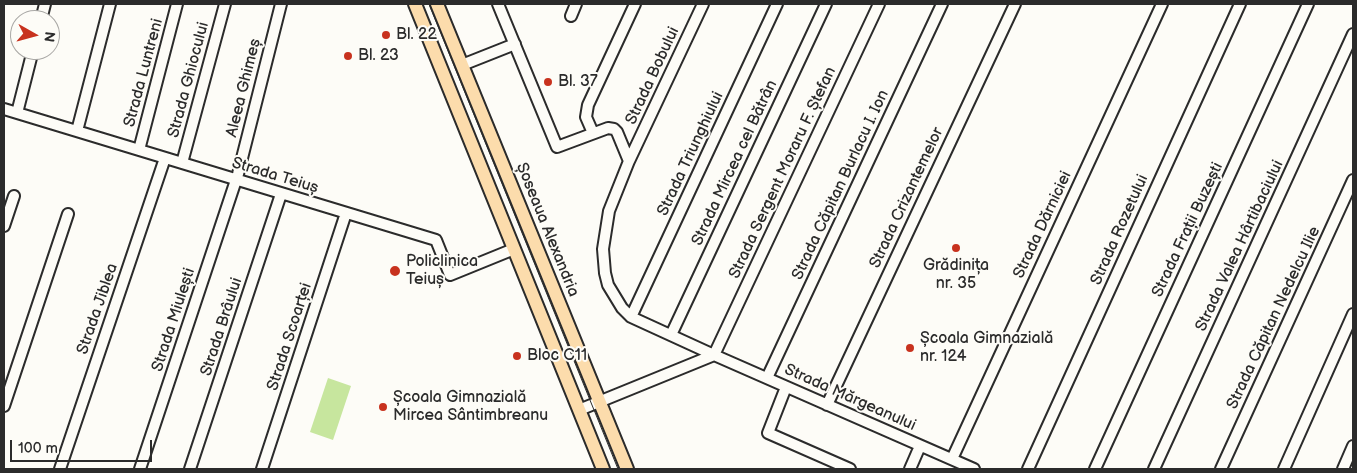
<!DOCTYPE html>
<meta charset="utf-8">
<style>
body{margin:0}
#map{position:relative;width:1357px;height:473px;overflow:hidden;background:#fdfcf7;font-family:"Balsamiq Sans",sans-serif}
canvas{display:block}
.frame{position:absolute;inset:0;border:5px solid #2b2b2b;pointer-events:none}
.north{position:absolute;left:10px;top:10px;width:50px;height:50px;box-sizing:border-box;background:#fdfcf7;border:1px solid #a9a8a5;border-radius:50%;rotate:97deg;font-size:14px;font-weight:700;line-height:20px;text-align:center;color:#2b2b2b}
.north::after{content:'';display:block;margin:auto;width:18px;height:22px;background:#c8321e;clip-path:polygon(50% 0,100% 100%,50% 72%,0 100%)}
.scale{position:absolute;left:10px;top:440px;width:142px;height:22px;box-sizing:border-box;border:2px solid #2b2b2b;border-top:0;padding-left:6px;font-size:15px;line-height:18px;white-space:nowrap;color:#2b2b2b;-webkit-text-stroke:4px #fdfcf7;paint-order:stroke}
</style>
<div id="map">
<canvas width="1357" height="473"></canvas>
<div class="frame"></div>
<div class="north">N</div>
<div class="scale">100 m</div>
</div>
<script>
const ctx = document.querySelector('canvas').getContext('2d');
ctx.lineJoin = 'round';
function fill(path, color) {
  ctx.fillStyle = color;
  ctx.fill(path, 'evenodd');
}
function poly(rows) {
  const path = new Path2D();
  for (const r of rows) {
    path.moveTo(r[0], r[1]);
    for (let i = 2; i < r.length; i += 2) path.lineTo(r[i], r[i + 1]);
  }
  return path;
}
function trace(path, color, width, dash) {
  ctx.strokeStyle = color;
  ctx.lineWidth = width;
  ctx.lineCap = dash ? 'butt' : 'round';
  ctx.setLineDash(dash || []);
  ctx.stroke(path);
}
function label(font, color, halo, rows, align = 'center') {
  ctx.font = font + ' "Balsamiq Sans",sans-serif';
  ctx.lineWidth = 4;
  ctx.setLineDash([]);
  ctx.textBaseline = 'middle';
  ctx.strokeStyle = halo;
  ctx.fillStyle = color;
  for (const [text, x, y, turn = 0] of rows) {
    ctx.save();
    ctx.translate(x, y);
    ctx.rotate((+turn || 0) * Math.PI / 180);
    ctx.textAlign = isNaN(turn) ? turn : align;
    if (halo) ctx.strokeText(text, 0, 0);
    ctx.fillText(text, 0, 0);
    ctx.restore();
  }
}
const green = poly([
 [328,378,351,386,333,440,310,432]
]);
const minor = poly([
 [498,4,557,147,608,128,614,129,617,132,629,161,609,211,603,249,605,273,608,285,622,308,631,317,714,355,974,469],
 [571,16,576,4],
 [41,20,45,4],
 [462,65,515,44],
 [4,109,436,240,450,275,514,249],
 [17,113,33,50],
 [77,131,110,4],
 [593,133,586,117,588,105,635,4],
 [139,150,177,4],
 [629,161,703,4],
 [182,163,225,4],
 [4,226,14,196],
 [631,317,777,4],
 [671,335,826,4],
 [714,355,879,4],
 [767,378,942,4],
 [786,387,768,433,850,469],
 [827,405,1015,4],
 [4,406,68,214],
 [579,410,714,355],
 [952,459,1162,4],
 [60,469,165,158],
 [140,469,238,174,281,4],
 [190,469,281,194],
 [262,469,346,213],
 [910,469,920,446],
 [1028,469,1240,4],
 [1095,469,1308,4],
 [1154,469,1353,34],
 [1221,469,1353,180],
 [1284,469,1353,314],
 [1343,469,1353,446]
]);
const major = poly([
 [415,4,603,469],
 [437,4,627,469]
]);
const tram = poly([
 [429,4,618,469]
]);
const markers = [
 [386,35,5,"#c8321e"],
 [348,56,5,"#c8321e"],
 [548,82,5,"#c8321e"],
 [956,248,5,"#c8321e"],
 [395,271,6,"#c8321e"],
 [910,348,5,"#c8321e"],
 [517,356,5,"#c8321e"],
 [383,407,5,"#c8321e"]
];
const poiNames = [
 ["Bl. 22",396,35],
 ["Bl. 23",358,56],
 ["Bl. 37",558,82],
 ["Policlinica",406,262],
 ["Teiuș",406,280],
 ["Grădinița",956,266,"center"],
 ["nr. 35",956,284,"center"],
 ["Școala Gimnazială",920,339],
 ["nr. 124",920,357],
 ["Bloc C11",527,356],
 ["Școala Gimnazială",393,398],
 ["Mircea Sântimbreanu",393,416]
];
const streetNames = [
 ["Strada Luntreni",144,73,-75],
 ["Strada Bobului",653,76,-65],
 ["Strada Ghiocului",189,80,-75],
 ["Aleea Ghimeș",244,88,-76],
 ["Strada Triunghiului",691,154,-65],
 ["Strada Mircea cel Bătrân",735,163,-65],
 ["Strada Sergent Moraru F. Ștefan",783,173,-65],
 ["Strada Teiuș",275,176,17],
 ["Strada Căpitan Burlacu I. Ion",841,185,-65],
 ["Strada Crizantemelor",907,198,-65],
 ["Strada Dărniciei",1043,225,-65],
 ["Șoseaua Alexandria",547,230,68],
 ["Strada Rozetului",1120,230,-66],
 ["Strada Frații Buzești",1188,230,-65],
 ["Strada Valea Hârtibaciului",1240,246,-65],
 ["Strada Jiblea",98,309,-71],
 ["Strada Căpitan Nedelcu Ilie",1274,318,-65],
 ["Strada Miulești",174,320,-72],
 ["Strada Brâului",222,327,-72],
 ["Strada Scoarței",290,337,-72],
 ["Strada Mărgeanului",850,398,24]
];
fill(green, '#c7e69e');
trace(minor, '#2b2b2b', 14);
trace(major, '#2b2b2b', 16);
trace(minor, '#fdfcf7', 10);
trace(major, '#fcdcac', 12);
trace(tram, '#2b2b2b', 1);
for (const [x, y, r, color] of markers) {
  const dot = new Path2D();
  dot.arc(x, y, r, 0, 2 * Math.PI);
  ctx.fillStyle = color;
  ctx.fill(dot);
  trace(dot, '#fdfcf7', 2);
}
label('16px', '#2b2b2b', '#fdfcf7', poiNames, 'left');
label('16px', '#2b2b2b', '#fdfcf7', streetNames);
</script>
